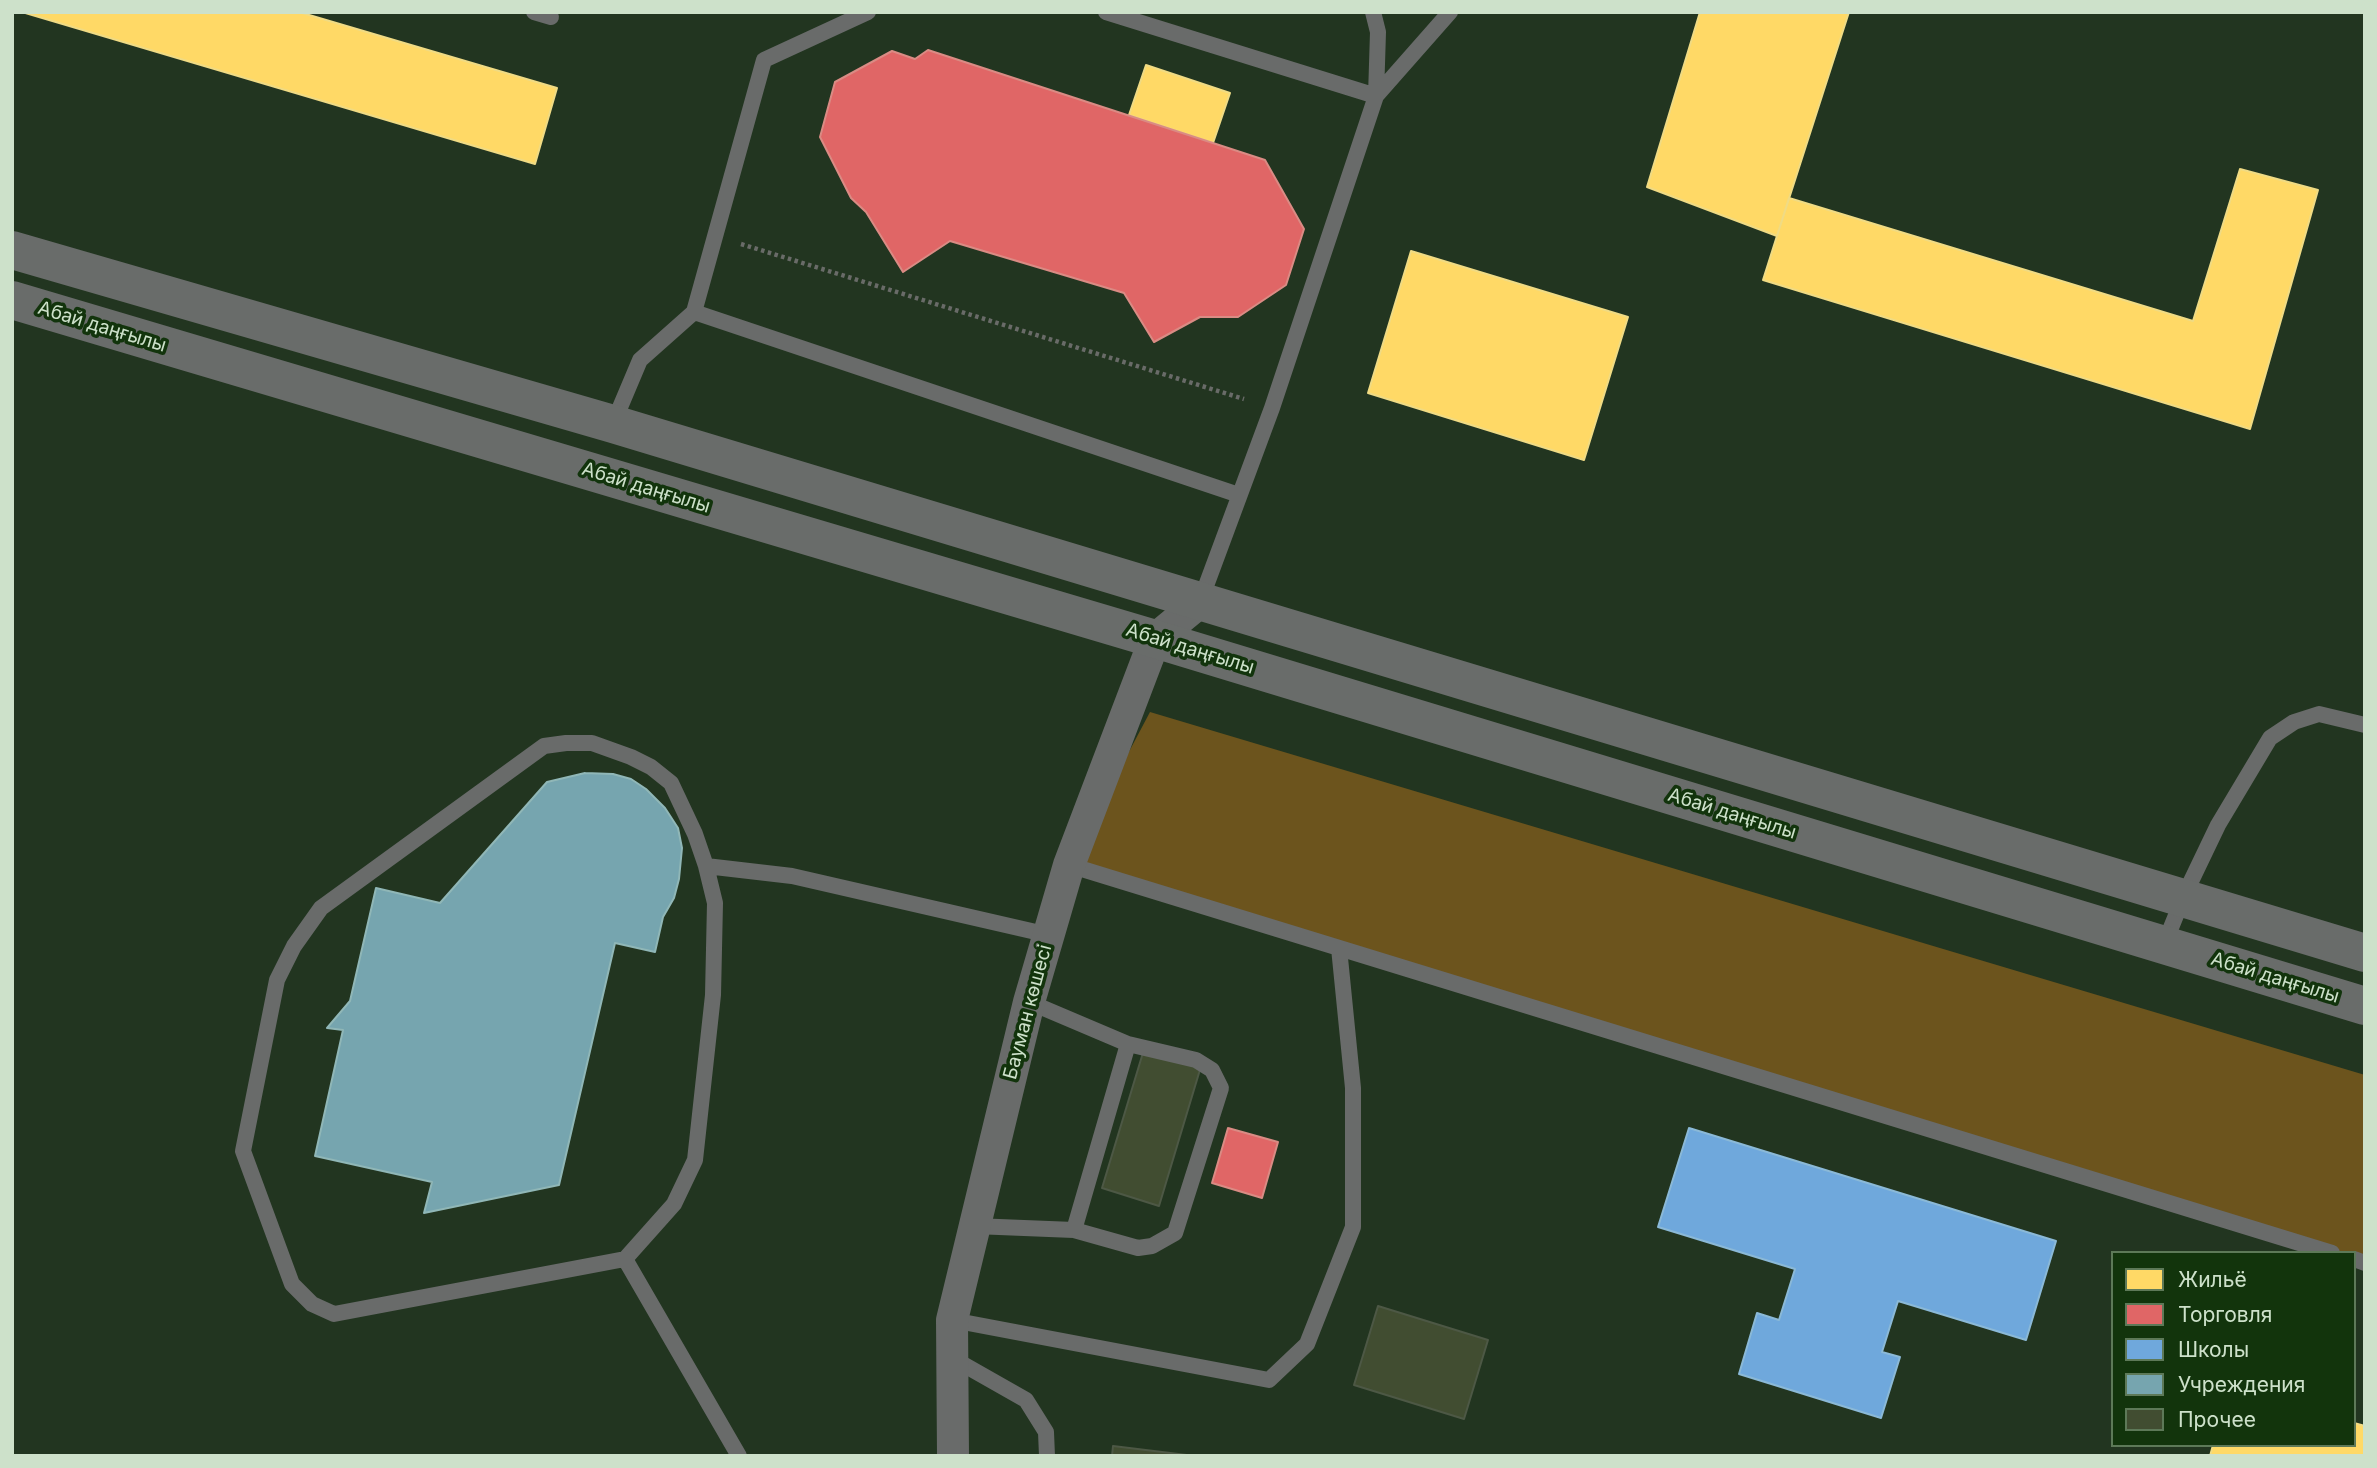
<!DOCTYPE html>
<meta charset="utf-8">
<style>
body{margin:0}
#map{position:relative;width:2377px;height:1468px;overflow:hidden;background:#223520;font-family:Inter,sans-serif}
canvas{display:block}
.frame{position:absolute;inset:0;border:14px solid #cde1ca;pointer-events:none}
.legend{position:absolute;left:2111px;top:1251px;width:245px;height:196px;box-sizing:border-box;background:#12340c;border:2px solid #5d7958;margin:0;padding:9px 12px;list-style:none;font-size:21px;color:#cde1ca}
.legend li{display:flex;align-items:center;gap:14px;height:35px}
.legend b{width:35px;border:2px solid #5d7958}
</style>
<div id="map">
<canvas width="2377" height="1468"></canvas>
<div class="frame"></div>
<ul class="legend">
<li><b style="height:19px;background:#ffd966"></b>Жильё</li>
<li><b style="height:19px;background:#e06666"></b>Торговля</li>
<li><b style="height:19px;background:#6fa8dc"></b>Школы</li>
<li><b style="height:19px;background:#76a5af"></b>Учреждения</li>
<li><b style="height:19px;background:#414d31"></b>Прочее</li>
</ul>
</div>
<script>
const ctx = document.querySelector('canvas').getContext('2d');
ctx.lineJoin = 'round';
function fill(path, color) {
  ctx.fillStyle = color;
  ctx.fill(path, 'evenodd');
}
function poly(rows) {
  const path = new Path2D();
  for (const r of rows) {
    path.moveTo(r[0], r[1]);
    for (let i = 2; i < r.length; i += 2) path.lineTo(r[i], r[i + 1]);
  }
  return path;
}
function trace(path, color, width, dash) {
  ctx.strokeStyle = color;
  ctx.lineWidth = width;
  ctx.lineCap = dash ? 'butt' : 'round';
  ctx.setLineDash(dash || []);
  ctx.stroke(path);
}
function label(font, color, halo, rows, align = 'center') {
  ctx.font = font + ' Inter,sans-serif';
  ctx.lineWidth = 7;
  ctx.setLineDash([]);
  ctx.textBaseline = 'middle';
  ctx.strokeStyle = halo;
  ctx.fillStyle = color;
  for (const [text, x, y, turn = 0] of rows) {
    ctx.save();
    ctx.translate(x, y);
    ctx.rotate((+turn || 0) * Math.PI / 180);
    ctx.textAlign = isNaN(turn) ? turn : align;
    if (halo) ctx.strokeText(text, 0, 0);
    ctx.fillText(text, 0, 0);
    ctx.restore();
  }
}
const green = poly([
 [1150,712,2365,1075,2365,1262,2354,1253,2333,1253,1069,865]
]);
const homes = poly([
 [22,12,299,12,557,88,535,164,22,12],
 [1700,12,1849,12,1777,236,1647,187,1700,12],
 [1146,65,1230,93,1213,143,1129,115,1146,65],
 [2240,169,2318,190,2250,429,1763,280,1789,198,2193,321,2240,169],
 [1411,251,1628,317,1584,460,1368,393,1411,251],
 [2354,1423,2365,1426,2365,1456,2210,1456,2213,1445,2354,1445,2354,1423]
]);
const shops = poly([
 [928,50,1265,160,1304,229,1286,285,1238,317,1200,317,1154,342,1124,293,950,241,903,272,866,212,851,198,820,137,835,82,892,51,915,59,928,50],
 [1228,1128,1278,1142,1262,1198,1212,1183,1228,1128]
]);
const schools = poly([
 [1689,1128,2056,1241,2026,1340,1898,1301,1882,1352,1900,1357,1881,1418,1739,1374,1757,1313,1779,1320,1795,1269,1658,1227,1689,1128]
]);
const public = poly([
 [585,773,613,774,631,779,646,789,665,808,678,828,682,848,679,879,674,898,663,917,655,952,615,943,559,1185,424,1213,432,1182,315,1156,343,1030,327,1028,350,1001,376,888,440,903,547,782,585,773]
]);
const building = poly([
 [1145,1046,1202,1063,1159,1206,1102,1188,1145,1046],
 [1378,1306,1488,1340,1464,1419,1354,1385,1378,1306],
 [1113,1446,1195,1456,1112,1456,1113,1446]
]);
const path = poly([
 [741,244,1244,399]
]);
const lane = poly([
 [534,12,551,17],
 [868,12,764,60,694,312,1239,495],
 [1106,12,1376,96,1450,12],
 [613,424,640,360,694,312],
 [1200,602,1272,408,1376,96,1378,32,1373,12],
 [566,743,592,743,631,757,651,767,671,783,695,834,706,866,715,903,713,995,695,1160,674,1204,625,1259,334,1314,312,1304,292,1284,243,1151,277,980,294,946,321,908,544,746,566,743],
 [1069,865,2332,1253],
 [706,866,792,876,1049,935],
 [2164,945,2183,898,2218,825,2270,738,2294,722,2319,714,2365,725],
 [974,1226,1074,1230,1128,1044,1029,1002],
 [1074,1230,1138,1248,1152,1246,1175,1233,1221,1088,1212,1070,1196,1060,1128,1044],
 [625,1259,739,1456],
 [2354,1259,2365,1263],
 [952,1320,1269,1380,1307,1344,1353,1227,1353,1088,1339,948],
 [952,1358,1026,1400,1046,1432,1047,1456]
]);
const street = poly([
 [953,1456,952,1320,1029,1002,1069,865,1155,639,1200,602]
]);
const secondary = poly([
 [12,250,613,424,2365,953],
 [12,300,1155,639,2365,1006]
]);
const streetNames = [
 ["Абай даңғылы",102,327,17],
 ["Абай даңғылы",646,488,17],
 ["Абай даңғылы",1190,649,17],
 ["Абай даңғылы",1732,814,17],
 ["Абай даңғылы",2275,978,17],
 ["Бауман көшесі",1028,1012,-75]
];
fill(green, '#6c541d');
fill(homes, '#ffd966');
trace(homes, '#f0db84', 2);
fill(shops, '#e06666');
trace(shops, '#da8b84', 2);
fill(schools, '#6fa8dc');
trace(schools, '#8bb9d7', 2);
fill(public, '#76a5af');
trace(public, '#90b7b7', 2);
fill(building, '#414d31');
trace(building, '#4d5845', 2);
trace(path, '#696b68', 4.5, [3.5, 3.5]);
trace(lane, '#696b6a', 16);
trace(street, '#696b6a', 32);
trace(secondary, '#696c6a', 38);
label('19px', '#cde1ca', '#12340c', streetNames);
</script>
